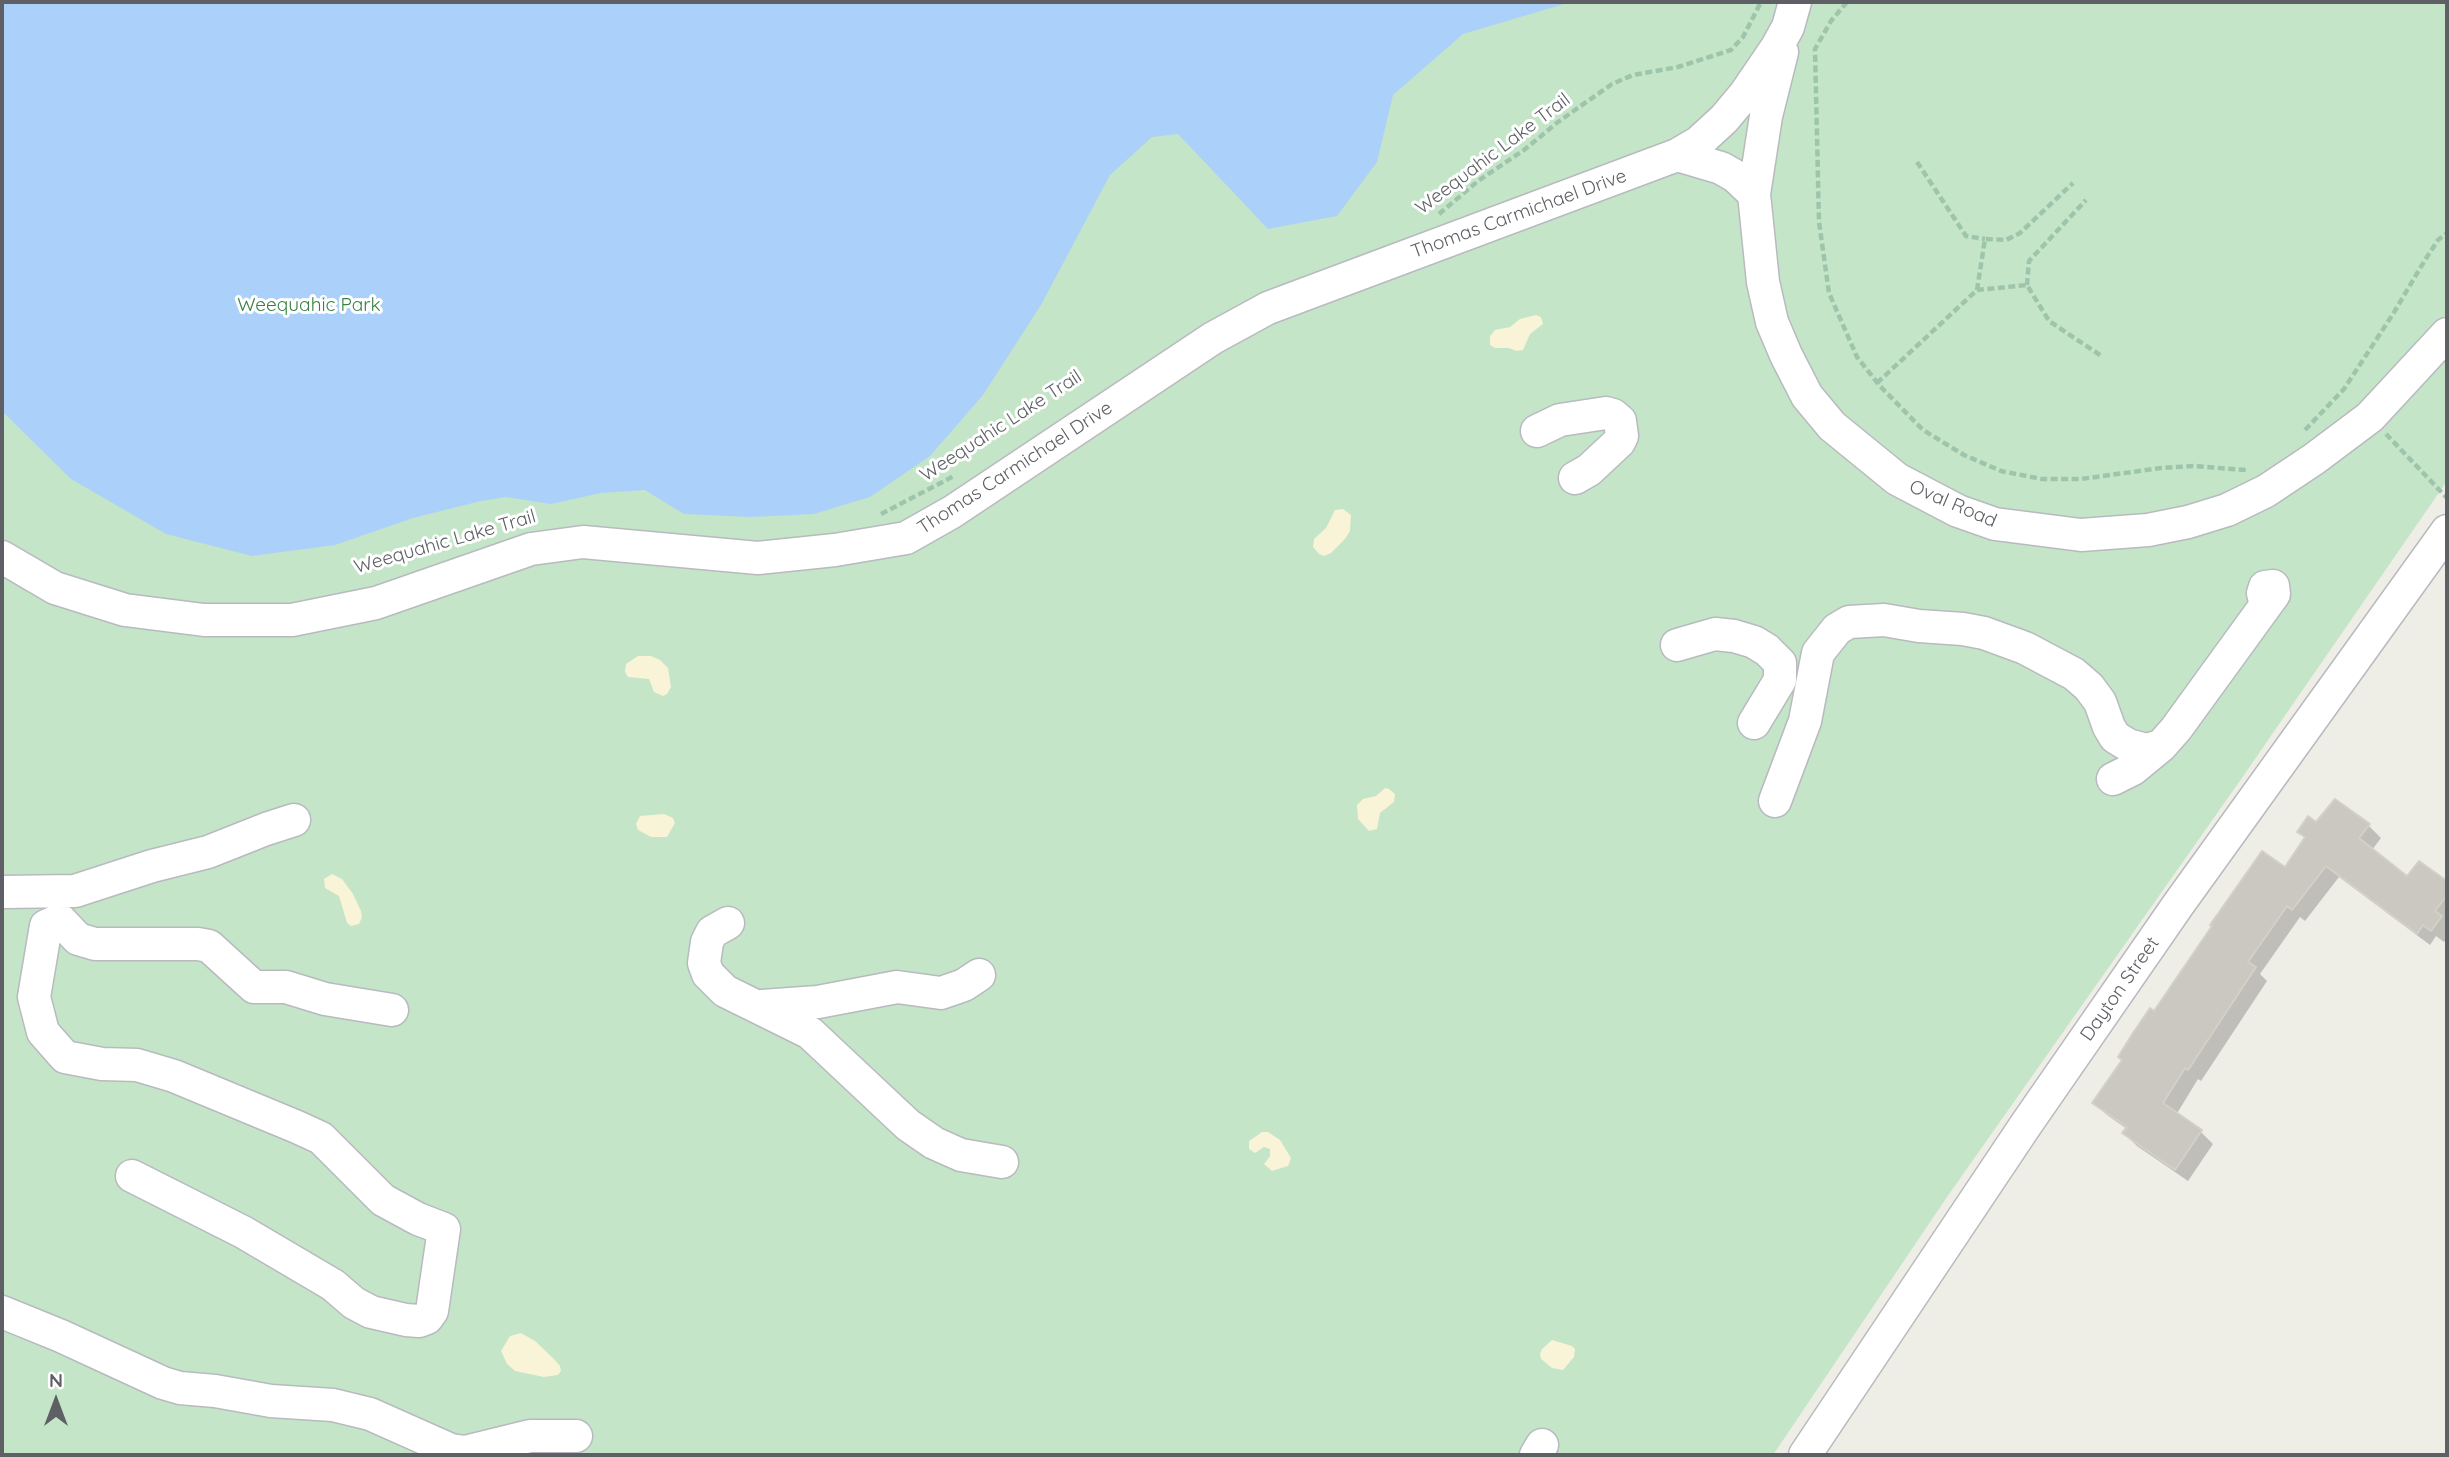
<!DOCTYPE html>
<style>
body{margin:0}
#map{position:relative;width:2449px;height:1457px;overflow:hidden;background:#efeee6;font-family:Quicksand,sans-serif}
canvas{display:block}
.frame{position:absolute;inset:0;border:4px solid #5e6065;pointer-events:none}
.north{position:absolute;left:21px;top:1366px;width:70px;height:70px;-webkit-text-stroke:5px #fff;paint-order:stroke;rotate:0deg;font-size:19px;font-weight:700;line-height:28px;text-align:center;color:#5e6065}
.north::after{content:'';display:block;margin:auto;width:24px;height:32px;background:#5e6065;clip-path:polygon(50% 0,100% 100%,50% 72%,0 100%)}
</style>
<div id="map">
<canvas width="2449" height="1457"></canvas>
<div class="frame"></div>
<div class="north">N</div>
</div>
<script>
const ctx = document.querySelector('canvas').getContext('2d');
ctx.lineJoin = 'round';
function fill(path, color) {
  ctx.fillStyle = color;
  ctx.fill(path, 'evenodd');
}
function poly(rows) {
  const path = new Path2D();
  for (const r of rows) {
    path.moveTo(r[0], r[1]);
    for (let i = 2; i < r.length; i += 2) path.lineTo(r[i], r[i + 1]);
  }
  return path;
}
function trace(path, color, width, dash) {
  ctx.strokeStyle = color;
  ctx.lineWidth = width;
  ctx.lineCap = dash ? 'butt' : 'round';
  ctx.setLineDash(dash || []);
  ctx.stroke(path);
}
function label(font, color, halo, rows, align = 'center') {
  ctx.font = font + ' Quicksand,sans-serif';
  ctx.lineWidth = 6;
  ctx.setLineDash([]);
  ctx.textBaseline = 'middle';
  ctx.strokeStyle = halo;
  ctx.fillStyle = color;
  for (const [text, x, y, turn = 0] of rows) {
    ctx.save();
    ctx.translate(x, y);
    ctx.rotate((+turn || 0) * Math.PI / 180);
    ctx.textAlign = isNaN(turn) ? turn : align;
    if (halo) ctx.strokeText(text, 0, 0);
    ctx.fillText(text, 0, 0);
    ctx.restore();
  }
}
const green = poly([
 [2,2,2447,2,2447,481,2237,785,1947,1197,1773,1455,2,1455]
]);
const sand = poly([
 [1536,315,1541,317,1543,324,1530,334,1523,350,1516,351,1509,348,1495,348,1490,345,1490,336,1495,330,1510,327,1520,319],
 [1343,509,1351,515,1350,531,1345,539,1331,553,1324,556,1319,554,1313,547,1314,539,1326,528,1335,510],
 [638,656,651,656,660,660,668,668,671,687,667,694,663,696,654,692,649,679,628,677,625,672,626,664],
 [1385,788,1389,789,1395,794,1394,802,1380,813,1377,829,1369,831,1358,819,1357,805,1363,799,1376,796],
 [664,814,673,818,675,823,667,837,651,837,638,830,636,824,640,816],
 [332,874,342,879,353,894,361,911,362,917,359,924,351,926,347,923,339,896,325,888,324,879],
 [1262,1132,1268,1132,1280,1140,1291,1158,1288,1166,1272,1171,1264,1164,1270,1156,1270,1149,1264,1147,1255,1153,1249,1149,1249,1141],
 [521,1333,535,1341,554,1359,560,1366,561,1371,558,1375,544,1377,515,1371,507,1364,501,1351,510,1336],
 [1552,1340,1572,1346,1575,1349,1574,1357,1563,1370,1552,1368,1541,1359,1540,1354,1542,1349]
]);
const water = poly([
 [2,2,1571,2,1463,34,1393,95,1377,162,1337,216,1268,229,1178,134,1152,137,1110,175,1041,305,983,395,930,456,870,497,814,514,751,517,684,514,645,490,601,493,551,504,506,497,481,501,413,518,335,545,252,556,166,534,71,479,2,411]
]);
const shadow = poly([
 [2335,801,2369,826,2381,838,2372,850,2408,879,2419,863,2447,883,2447,938,2444,942,2436,936,2430,945,2339,877,2305,921,2300,917,2260,974,2267,981,2201,1081,2198,1079,2176,1115,2201,1132,2213,1144,2188,1181,2137,1146,2124,1133,2127,1129,2107,1115,2095,1103,2154,1014,2285,870,2306,839,2299,831,2316,825]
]);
const building = poly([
 [2335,799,2370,824,2359,838,2407,876,2419,861,2447,881,2447,895,2435,911,2442,916,2431,931,2423,925,2417,934,2326,866,2292,910,2287,906,2248,962,2256,967,2188,1070,2185,1068,2163,1103,2202,1130,2175,1170,2122,1133,2127,1127,2092,1103,2122,1060,2118,1057,2133,1033,2150,1008,2154,1011,2212,926,2210,925,2262,851,2285,867,2305,837,2297,832,2308,816,2316,822,2335,799]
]);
const path = poly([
 [1847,2,1831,21,1815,49,1819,222,1829,293,1857,357,1879,385,1923,430,1964,455,2001,471,2042,479,2081,479,2161,468,2193,466,2246,470],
 [1917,162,1966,236,1985,239],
 [1439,214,1478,181,1524,150,1558,122,1612,84,1633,75,1678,67,1731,50,1743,37,1761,2],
 [2027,285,2029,261,2086,200],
 [1977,290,1985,239,2006,240,2020,233,2073,183],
 [1877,383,1977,290,2027,285,2049,321,2103,357],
 [2305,430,2344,389,2393,314,2425,260,2438,240,2447,233],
 [2386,434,2447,498],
 [881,514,954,476]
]);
const minor = poly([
 [1782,52,1766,116,1754,194,1763,282,1772,322,1786,355,1807,396,1832,426,1897,479,1958,511,1995,524,2081,535,2148,530,2188,522,2227,510,2266,491,2314,459,2370,417,2447,334],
 [1677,155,1721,168,1735,176,1754,194],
 [1537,431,1560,420,1606,413,1613,415,1620,421,1622,436,1619,442,1589,470,1575,478],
 [2,557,55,588,125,610,204,620,292,620,376,603,531,549,583,542,758,558,835,550,906,538,952,512,1213,338,1268,308,1677,155,1699,142,1724,119,1745,94,1777,47,1788,27,1795,2],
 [1677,645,1715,634,1734,636,1754,642,1767,650,1780,663,1780,680,1754,723],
 [2113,779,2133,769,2161,746],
 [1775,801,1805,721,1818,653,1837,629,1849,622,1884,620,1919,626,1963,629,1984,633,2025,648,2074,674,2089,687,2100,702,2109,727,2115,737,2128,745,2146,750,2161,746,2176,729,2274,594,2273,586,2265,587,2263,593,2266,605],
 [2,892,75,891,152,866,208,852,266,829,294,820],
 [728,923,712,932,707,942,704,963,708,974,725,991,810,1033,908,1125,934,1143,961,1155,1002,1162],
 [762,1006,818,1002,897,987,941,993,964,985,979,975],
 [132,1176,243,1232,333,1285,354,1303,371,1312,406,1320,419,1321,427,1318,432,1311,444,1229,418,1219,383,1200,321,1138,297,1127,174,1076,137,1065,102,1064,65,1057,43,1032,34,997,46,926,60,920,78,939,95,944,198,944,209,946,254,987,286,987,325,999,392,1010],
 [2,1312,61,1336,163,1383,180,1388,215,1391,271,1401,333,1405,370,1414,451,1450,465,1452,530,1436,576,1436],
 [1536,1455,1542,1445],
 [1805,1455,2025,1126,2178,905,2447,531]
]);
const streetNames = [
 ["Weequahic Lake Trail",1493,154,-37],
 ["Thomas Carmichael Drive",1519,214,-20],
 ["Weequahic Lake Trail",1001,426,-33],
 ["Thomas Carmichael Drive",1015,468,-33],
 ["Oval Road",1953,504,23],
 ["Weequahic Lake Trail",445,542,-16],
 ["Dayton Street",2120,989,-55]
];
const parkNames = [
 ["Weequahic Park",309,305]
];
fill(green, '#c4e5c7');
fill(sand, '#f9f3d7');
fill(water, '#abd1fa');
fill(shadow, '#0003');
fill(building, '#cbc8c2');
trace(building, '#d3d0c5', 2);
trace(minor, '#b8babf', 35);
trace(path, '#9ec5ac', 4.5, [7, 3.5]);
trace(minor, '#fff', 32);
label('19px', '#5e6065', '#fff', streetNames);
label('19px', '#398142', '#fff', parkNames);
</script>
